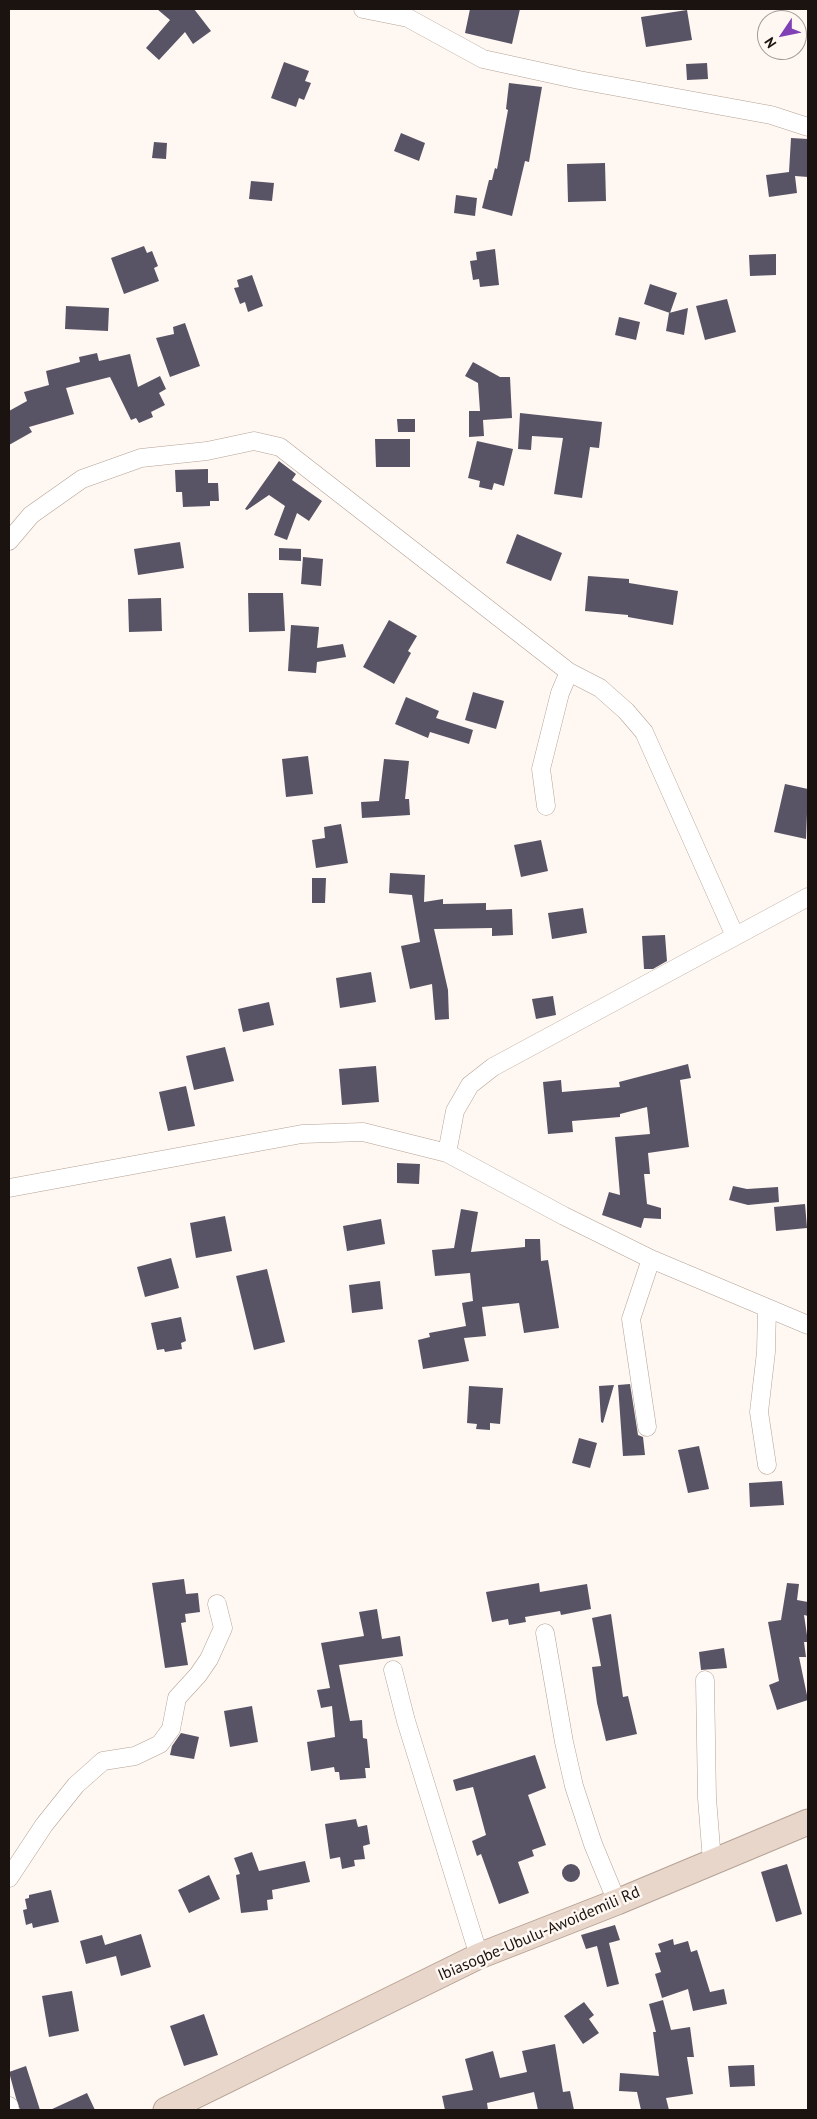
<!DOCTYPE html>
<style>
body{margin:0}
#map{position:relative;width:817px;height:2119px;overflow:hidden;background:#fff7f2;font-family:"PT Sans",sans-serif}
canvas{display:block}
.frame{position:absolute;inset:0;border:10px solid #1a130f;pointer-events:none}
.north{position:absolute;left:757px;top:10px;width:50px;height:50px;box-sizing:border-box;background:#fff7f2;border:1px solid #a39c97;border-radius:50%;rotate:236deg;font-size:14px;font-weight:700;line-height:20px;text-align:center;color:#1a130f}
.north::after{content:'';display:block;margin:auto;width:18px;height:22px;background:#8141b6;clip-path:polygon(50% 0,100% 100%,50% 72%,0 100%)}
</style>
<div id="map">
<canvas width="817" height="2119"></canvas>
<div class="frame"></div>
<div class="north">N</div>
</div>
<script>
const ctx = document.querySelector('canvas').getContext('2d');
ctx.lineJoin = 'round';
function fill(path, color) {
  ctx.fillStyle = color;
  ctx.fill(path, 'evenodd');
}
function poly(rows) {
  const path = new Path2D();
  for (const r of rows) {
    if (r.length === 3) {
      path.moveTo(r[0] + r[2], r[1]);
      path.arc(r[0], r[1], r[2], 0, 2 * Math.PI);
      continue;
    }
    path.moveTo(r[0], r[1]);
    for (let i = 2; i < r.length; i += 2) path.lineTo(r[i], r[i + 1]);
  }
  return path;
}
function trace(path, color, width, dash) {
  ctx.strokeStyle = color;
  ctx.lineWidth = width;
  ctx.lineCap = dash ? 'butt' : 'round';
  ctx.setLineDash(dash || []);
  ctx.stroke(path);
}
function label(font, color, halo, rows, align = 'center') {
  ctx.font = font + ' "PT Sans",sans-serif';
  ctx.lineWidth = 5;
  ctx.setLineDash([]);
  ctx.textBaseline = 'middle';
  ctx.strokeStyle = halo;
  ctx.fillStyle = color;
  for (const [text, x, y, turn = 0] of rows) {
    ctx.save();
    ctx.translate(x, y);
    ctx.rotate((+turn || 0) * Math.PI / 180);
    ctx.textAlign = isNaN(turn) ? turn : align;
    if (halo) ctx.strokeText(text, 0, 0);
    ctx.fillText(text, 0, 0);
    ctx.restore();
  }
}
const building = poly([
 [157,9,194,9,211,31,193,44,185,32,159,60,146,48,170,20],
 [470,9,520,9,512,44,465,33],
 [687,10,692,40,646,47,641,17],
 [284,62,309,71,305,81,311,83,304,100,299,98,296,107,271,98],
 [707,63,708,79,687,80,686,64],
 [509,83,542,87,529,162,525,161,512,216,482,208,489,180,492,180,495,168,497,169,508,110,506,109],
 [401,133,425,143,419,161,394,151],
 [791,138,808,139,808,177,795,176,797,193,769,197,766,175,789,172],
 [154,142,167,143,166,159,152,158],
 [605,163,606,201,568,202,567,164],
 [251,181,274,183,272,201,249,199],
 [456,195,477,198,475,216,454,213],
 [144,246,147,253,152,251,158,266,154,268,159,281,124,294,111,258],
 [495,249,499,285,480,287,479,279,473,280,470,261,477,260,476,252],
 [776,254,776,275,750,276,749,255],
 [252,275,263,306,248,312,245,302,240,304,234,288,239,287,237,280],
 [650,284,677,293,670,313,644,304],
 [727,299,736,332,705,340,696,306],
 [66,306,109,308,108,331,65,329],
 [688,308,684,335,666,331,669,313],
 [619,317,640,322,636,340,615,335],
 [185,323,200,366,170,377,156,338,174,334,173,327],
 [97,353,99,361,130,354,138,387,160,376,166,389,159,393,165,405,151,412,153,417,139,423,136,418,131,420,110,377,66,388,74,414,29,427,32,432,9,445,9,411,27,401,24,392,49,385,46,371,80,362,79,357],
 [473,362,500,377,510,377,512,418,483,420,484,436,469,437,469,411,480,411,478,383,465,376],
 [520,413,602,422,599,448,590,447,582,498,554,494,563,438,532,436,531,450,518,449],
 [397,419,415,419,415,432,398,432],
 [375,439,410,439,410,467,376,467],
 [477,441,513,449,504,486,494,483,492,490,479,487,480,481,468,478],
 [279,461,296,474,292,480,322,501,309,521,297,513,287,540,274,535,285,506,269,495,247,510,245,509],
 [208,469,208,483,218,483,219,501,210,501,210,506,183,507,182,492,176,492,175,470],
 [517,534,562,553,551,581,506,563],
 [180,542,184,568,138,575,134,549],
 [279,548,301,549,301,561,279,560],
 [303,557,323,559,321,586,301,584],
 [588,576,629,579,629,583,678,591,673,625,628,617,628,615,585,611],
 [248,593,283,593,285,631,249,632],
 [161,598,162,631,129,632,128,599],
 [389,620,417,636,408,651,411,653,394,684,363,667],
 [291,625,319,627,317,648,343,644,346,657,317,662,316,673,288,671],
 [473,692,504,701,496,729,465,720],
 [406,697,439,711,436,718,473,730,469,744,430,732,428,738,395,724],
 [308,756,313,794,286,797,282,759],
 [384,759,409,761,405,799,409,799,410,815,362,818,361,802,379,801],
 [785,784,808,789,806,839,774,832],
 [341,824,348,863,316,868,312,840,325,838,324,827],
 [541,840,548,871,521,877,514,845],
 [390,873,425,875,424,902,443,899,443,904,486,903,486,910,512,909,513,935,492,936,492,928,434,929,448,990,449,1019,435,1020,432,984,410,989,401,946,420,942,412,895,389,893],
 [312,878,326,878,325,903,312,903],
 [583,908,587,933,552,939,548,913],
 [665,935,667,961,653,969,644,969,642,936],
 [371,972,376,1002,340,1008,336,978],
 [553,996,556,1015,536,1019,532,999],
 [269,1002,274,1025,243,1032,238,1009],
 [225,1047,234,1081,194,1090,186,1056],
 [688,1064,691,1078,680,1080,689,1147,648,1153,650,1174,644,1174,647,1204,661,1208,661,1219,644,1218,641,1228,602,1215,609,1192,620,1195,615,1137,650,1134,647,1107,620,1114,620,1117,572,1121,573,1132,548,1134,543,1082,561,1080,562,1092,620,1087,619,1082],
 [376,1066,379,1102,342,1105,339,1069],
 [186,1086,195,1126,168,1131,159,1092],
 [397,1163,420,1164,419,1184,397,1183],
 [733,1186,747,1189,778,1187,779,1202,748,1205,729,1200],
 [805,1204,807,1228,776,1231,774,1207],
 [461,1209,478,1212,471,1252,525,1247,525,1239,540,1239,541,1261,548,1260,559,1328,524,1333,519,1303,482,1307,486,1336,464,1338,469,1361,423,1369,418,1340,430,1337,429,1333,466,1326,462,1303,473,1301,470,1273,435,1276,432,1250,454,1248],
 [225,1216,232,1251,196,1258,190,1223],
 [381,1219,385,1244,347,1251,343,1226],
 [171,1258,179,1288,145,1297,137,1267],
 [267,1269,285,1342,254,1350,236,1276],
 [380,1281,383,1309,352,1313,349,1285],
 [181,1317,186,1341,181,1343,182,1349,165,1352,164,1349,157,1350,151,1323],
 [630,1384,638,1435,643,1437,645,1455,623,1456,618,1385],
 [614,1385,603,1423,601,1422,599,1386],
 [469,1386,503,1388,500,1424,490,1423,490,1430,476,1429,477,1424,467,1423],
 [579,1438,597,1443,590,1468,572,1463],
 [699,1446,709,1489,688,1493,678,1450],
 [782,1481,784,1505,750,1507,749,1483],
 [184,1579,186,1594,198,1593,200,1612,185,1614,186,1622,181,1623,188,1665,165,1668,152,1583],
 [539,1583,540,1592,587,1584,591,1609,561,1615,560,1611,525,1617,526,1622,509,1625,508,1619,492,1622,486,1592],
 [787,1583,799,1584,797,1600,808,1602,808,1616,804,1615,808,1642,804,1642,806,1657,799,1657,808,1700,777,1710,769,1685,779,1681,768,1622,781,1620],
 [377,1609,382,1639,400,1636,403,1656,339,1665,350,1721,362,1720,363,1738,367,1739,370,1768,365,1768,366,1778,340,1780,339,1772,335,1772,334,1767,311,1771,307,1742,335,1737,332,1706,321,1708,317,1690,330,1688,321,1643,364,1636,359,1612],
 [611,1614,623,1697,628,1696,637,1734,606,1741,597,1703,592,1667,601,1666,592,1618],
 [724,1648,727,1668,701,1670,699,1652],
 [252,1706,258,1742,230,1747,224,1711],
 [181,1733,199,1737,194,1759,170,1755,172,1746],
 [535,1755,546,1788,528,1795,546,1845,532,1850,534,1856,518,1862,529,1893,499,1904,481,1854,477,1856,472,1841,486,1835,473,1787,456,1791,453,1780],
 [356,1819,358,1827,367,1825,370,1844,363,1846,365,1859,354,1860,355,1866,342,1869,340,1857,330,1859,325,1824],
 [252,1852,259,1871,305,1861,310,1882,272,1890,273,1899,267,1900,268,1910,241,1913,236,1875,240,1874,234,1858],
 [787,1864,802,1914,776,1922,761,1872],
 [571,1873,9],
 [209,1875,220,1899,189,1913,178,1890],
 [51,1890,59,1922,33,1928,32,1923,26,1925,23,1910,27,1909,25,1899,29,1898,29,1895],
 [615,1925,620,1940,609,1943,619,1984,607,1987,597,1946,586,1949,581,1935],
 [141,1934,151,1967,121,1976,116,1956,86,1964,80,1941,102,1935,105,1945],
 [673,1939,674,1945,688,1941,691,1952,697,1950,710,1992,724,1989,727,2004,693,2011,688,1989,662,1998,655,1974,661,1972,655,1953,661,1952,658,1944],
 [72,1991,79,2031,49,2037,42,1996],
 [663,2000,671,2030,690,2027,694,2057,687,2057,693,2094,666,2098,669,2110,641,2110,637,2092,619,2091,620,2073,659,2076,653,2032,656,2032,649,2004],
 [584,2002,594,2015,589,2019,599,2033,583,2044,564,2016],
 [204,2014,218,2055,184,2066,170,2026],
 [555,2044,563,2092,570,2091,574,2110,538,2110,534,2092,487,2103,488,2110,445,2110,442,2096,473,2090,465,2059,493,2051,500,2078,527,2072,522,2051],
 [754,2065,755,2086,730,2087,728,2066],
 [26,2066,40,2110,20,2110,16,2098,9,2072],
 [87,2093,95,2110,50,2110]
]);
const street = poly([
 [363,9,408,18,483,59,579,80,771,115,808,127],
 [9,541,31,515,82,479,141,458,207,451,254,441,280,447,569,672],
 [546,806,541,769,560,693,569,672,600,688,626,711,644,732,735,936],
 [447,1153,455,1111,470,1085,493,1067,808,897],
 [9,1188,302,1134,363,1132,447,1153,564,1216,651,1259,808,1325],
 [647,1427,631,1319,651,1259],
 [767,1465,759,1412,766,1352,767,1308],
 [545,1633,564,1742,574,1786,593,1844,617,1902],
 [393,1670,406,1721,479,1956],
 [705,1680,707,1798,712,1861],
 [9,1878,44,1825,76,1785,103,1761,135,1756,160,1744,171,1729,177,1698,198,1675,209,1659,223,1628,217,1604],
 [9,2106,10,2110]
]);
const secondary = poly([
 [166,2110,479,1956,617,1902,808,1822]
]);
const streetNames = [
 ["Ibiasogbe-Ubulu-Awoidemili Rd",539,1934,-23]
];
fill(building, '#595465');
trace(street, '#b4a295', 19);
trace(secondary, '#b4a295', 27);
trace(street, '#fff', 18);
trace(secondary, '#e8d6ca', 25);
label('16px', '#1a130f', '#fff7f2', streetNames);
</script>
